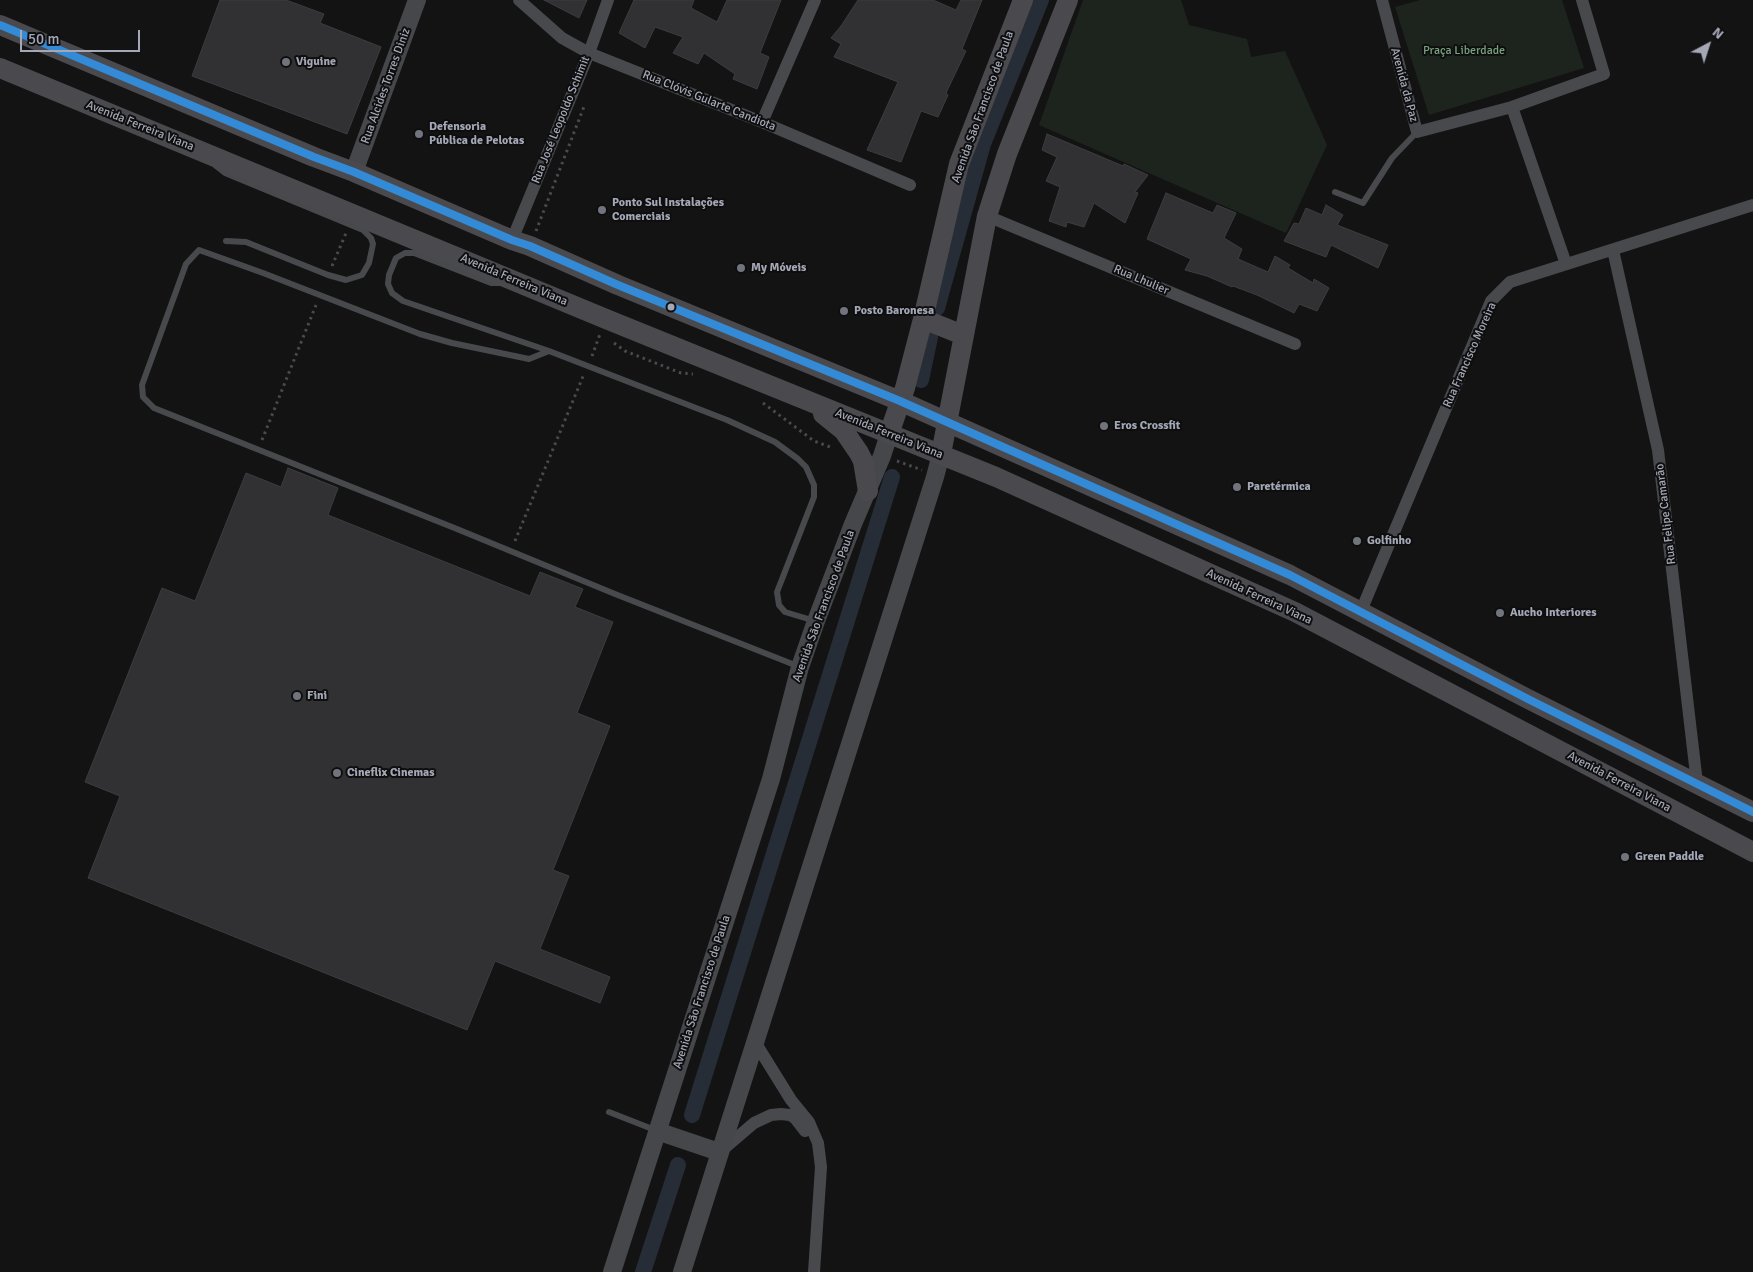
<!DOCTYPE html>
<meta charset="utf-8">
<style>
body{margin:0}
#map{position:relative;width:1753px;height:1272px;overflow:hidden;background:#131314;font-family:Signika,sans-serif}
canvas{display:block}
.north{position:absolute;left:1683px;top:20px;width:50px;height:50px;-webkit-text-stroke:4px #0e0e0f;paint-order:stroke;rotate:40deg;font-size:14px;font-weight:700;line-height:20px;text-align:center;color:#a4a8b6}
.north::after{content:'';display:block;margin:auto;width:18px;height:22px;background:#a4a8b6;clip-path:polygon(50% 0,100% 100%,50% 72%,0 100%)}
.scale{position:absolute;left:20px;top:30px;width:120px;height:22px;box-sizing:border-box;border:2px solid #a4a8b6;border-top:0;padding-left:6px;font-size:15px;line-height:18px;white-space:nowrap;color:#a4a8b6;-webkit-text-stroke:4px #0e0e0f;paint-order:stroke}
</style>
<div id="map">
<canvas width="1753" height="1272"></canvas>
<div class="north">N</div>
<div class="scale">50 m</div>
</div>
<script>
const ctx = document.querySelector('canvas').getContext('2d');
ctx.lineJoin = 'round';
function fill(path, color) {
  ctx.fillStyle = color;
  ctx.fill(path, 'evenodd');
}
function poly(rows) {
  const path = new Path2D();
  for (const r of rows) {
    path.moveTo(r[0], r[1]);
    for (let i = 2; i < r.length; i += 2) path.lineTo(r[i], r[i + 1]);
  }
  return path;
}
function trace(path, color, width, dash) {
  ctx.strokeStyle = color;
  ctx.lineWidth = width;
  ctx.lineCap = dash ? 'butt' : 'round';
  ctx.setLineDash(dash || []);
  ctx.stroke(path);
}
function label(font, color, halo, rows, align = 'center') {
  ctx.font = font + ' Signika,sans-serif';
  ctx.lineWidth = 4;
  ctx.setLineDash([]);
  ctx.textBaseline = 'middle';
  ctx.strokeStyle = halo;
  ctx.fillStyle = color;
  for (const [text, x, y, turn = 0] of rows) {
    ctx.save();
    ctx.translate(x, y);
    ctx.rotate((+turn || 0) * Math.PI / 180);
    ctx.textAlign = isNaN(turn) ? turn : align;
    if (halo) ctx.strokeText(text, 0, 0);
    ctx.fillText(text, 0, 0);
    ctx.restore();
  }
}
const green = poly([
 [1083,0,1181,0,1189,25,1247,39,1251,57,1285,51,1327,145,1286,233,1039,125],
 [1420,0,1562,0,1584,68,1429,115,1395,7]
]);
const canal = poly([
 [937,308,983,144,1041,0],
 [921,380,930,337],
 [692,1115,892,477],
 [643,1272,678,1165]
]);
const building = poly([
 [220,0,286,0,324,14,320,23,381,47,347,134,192,76,220,0],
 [544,0,587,0,579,18,544,0],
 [634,0,694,0,691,8,717,22,727,0,781,0,760,53,769,57,757,89,733,79,735,74,704,53,698,64,673,53,683,37,655,27,645,48,619,33,634,0],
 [858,0,933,0,956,10,961,0,982,0,962,49,966,51,946,93,948,95,938,117,921,111,901,162,867,150,898,82,834,57,841,44,831,38,841,26,858,0],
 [1047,134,1123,166,1124,164,1148,175,1135,192,1138,193,1125,223,1094,203,1084,227,1067,222,1066,227,1049,221,1060,187,1046,181,1057,157,1042,150,1047,134],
 [1166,193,1213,213,1217,205,1236,213,1224,238,1242,249,1238,259,1268,272,1275,256,1290,265,1288,268,1313,283,1314,279,1329,288,1317,311,1299,304,1294,313,1257,295,1233,286,1232,287,1207,276,1185,270,1191,259,1147,239,1166,193],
 [1326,205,1343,215,1337,225,1388,245,1378,268,1331,245,1326,257,1284,241,1294,223,1299,224,1306,208,1322,215,1326,205],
 [288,468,338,488,328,515,530,596,540,572,583,589,575,607,613,622,577,713,610,726,553,870,569,876,540,949,610,977,600,1003,495,961,467,1030,88,878,120,796,85,782,162,588,195,601,246,473,281,487,288,468]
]);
const path = poly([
 [536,231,585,104],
 [332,266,346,233],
 [614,343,625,351,681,373,693,374],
 [592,356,600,334],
 [763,403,814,441,833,448],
 [262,440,316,305],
 [897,461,922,470],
 [515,541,584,374]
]);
const lane = poly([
 [216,166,225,173,363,230,371,238,373,244,369,263,362,275,346,280,328,275,246,242,226,241],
 [1335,192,1363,203,1392,158,1417,132],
 [500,283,491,283,414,253,405,253,396,258,389,275,388,284,392,293,403,301,549,351],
 [800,667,615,594,457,529,154,408,143,397,142,385,186,264,199,250,263,273,420,334,452,343,529,359,549,351,727,420,775,442,798,459,806,467,814,485,814,497,777,592,779,605,785,612,815,621],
 [609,1112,655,1130]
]);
const street = poly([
 [519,0,562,38,589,53,762,122,910,185],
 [1382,0,1417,132,1512,107,1604,74,1582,0],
 [1512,107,1566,264],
 [762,122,815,0],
 [987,216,1295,344],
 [512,240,589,53,608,0],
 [1613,250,1658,450,1697,783],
 [1361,611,1491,301,1510,282,1753,205],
 [755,1042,791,1100,809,1122,818,1143,821,1167,814,1272],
 [720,1152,754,1123,771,1115,781,1114,790,1115,795,1118,805,1131]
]);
const secondary = poly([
 [354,172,417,0],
 [657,1131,719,1152],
 [612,1272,771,779,800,667,816,621,853,524,882,456,889,434],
 [682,1272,935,477,941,454]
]);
const primary = poly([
 [0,25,314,157,354,172,512,240,530,246,618,285,900,401,1290,575,1528,699,1753,812],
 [0,68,606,319,996,477,1295,612,1753,852],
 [923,319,963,335],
 [823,414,844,431,859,453,863,461,868,491],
 [889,434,905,388,923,319,959,164,1023,0],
 [941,454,987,216,1007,154,1068,0]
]);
const bus1 = poly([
 [0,25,314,157,354,172,512,240,530,246,618,285,900,401,1290,575,1528,699,1753,812]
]);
const markers = [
 [286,62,5,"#71747d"],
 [419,134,5,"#71747d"],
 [602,210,5,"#71747d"],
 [741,268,5,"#71747d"],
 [671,307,4.5,"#a4a8b6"],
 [844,311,5,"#71747d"],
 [1104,426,5,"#71747d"],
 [1237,487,5,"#71747d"],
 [1357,541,5,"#71747d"],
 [1500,613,5,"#71747d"],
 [297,696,5,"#71747d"],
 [337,773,5,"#71747d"],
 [1625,857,5,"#71747d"]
];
const parkNames = [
 ["Praça Liberdade",1464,51]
];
const poiNames = [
 ["Viguine",296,62],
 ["Defensoria",429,127],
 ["Pública de Pelotas",429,141],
 ["Ponto Sul Instalações",612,203],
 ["Comerciais",612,217],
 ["My Móveis",751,268],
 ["Posto Baronesa",854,311],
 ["Eros Crossfit",1114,426],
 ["Paretérmica",1247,487],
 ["Golfinho",1367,541],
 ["Aucho Interiores",1510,613],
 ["Fini",307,696],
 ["Cineflix Cinemas",347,773],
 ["Green Paddle",1635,857]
];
const streetNames = [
 ["Avenida da Paz",1404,85,75],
 ["Rua Alcides Torres Diniz",386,86,-70],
 ["Rua Clóvis Gularte Candiota",709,101,22],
 ["Avenida São Francisco de Paula",983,107,-70],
 ["Rua José Leopoldo Schimit",561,120,-68],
 ["Avenida Ferreira Viana",140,126,22],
 ["Avenida Ferreira Viana",514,280,23],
 ["Rua Lhulier",1141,280,23],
 ["Rua Francisco Moreira",1470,355,-66],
 ["Avenida Ferreira Viana",889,434,22],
 ["Rua Felipe Camarão",1666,514,-97],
 ["Avenida Ferreira Viana",1259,597,25],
 ["Avenida São Francisco de Paula",824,606,-70],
 ["Avenida Ferreira Viana",1619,782,28],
 ["Avenida São Francisco de Paula",702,992,-72]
];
fill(green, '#1d241e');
trace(canal, '#262d36', 16);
fill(building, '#313133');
trace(building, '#3c3d40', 1);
trace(path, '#494a4e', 3, [2.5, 4]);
trace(lane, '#47494d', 6);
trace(street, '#47494d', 12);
trace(secondary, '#46474b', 18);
trace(primary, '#4a4a4e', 20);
trace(bus1, '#338bd7', 8);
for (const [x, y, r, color] of markers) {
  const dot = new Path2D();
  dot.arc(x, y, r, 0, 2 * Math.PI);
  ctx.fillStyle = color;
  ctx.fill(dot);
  trace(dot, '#0e0e0f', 2);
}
label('12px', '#7aa27f', '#0e0e0f', parkNames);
label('bold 12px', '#a4a8b6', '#0e0e0f', poiNames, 'left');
label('12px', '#a4a8b6', '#0e0e0f', streetNames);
</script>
